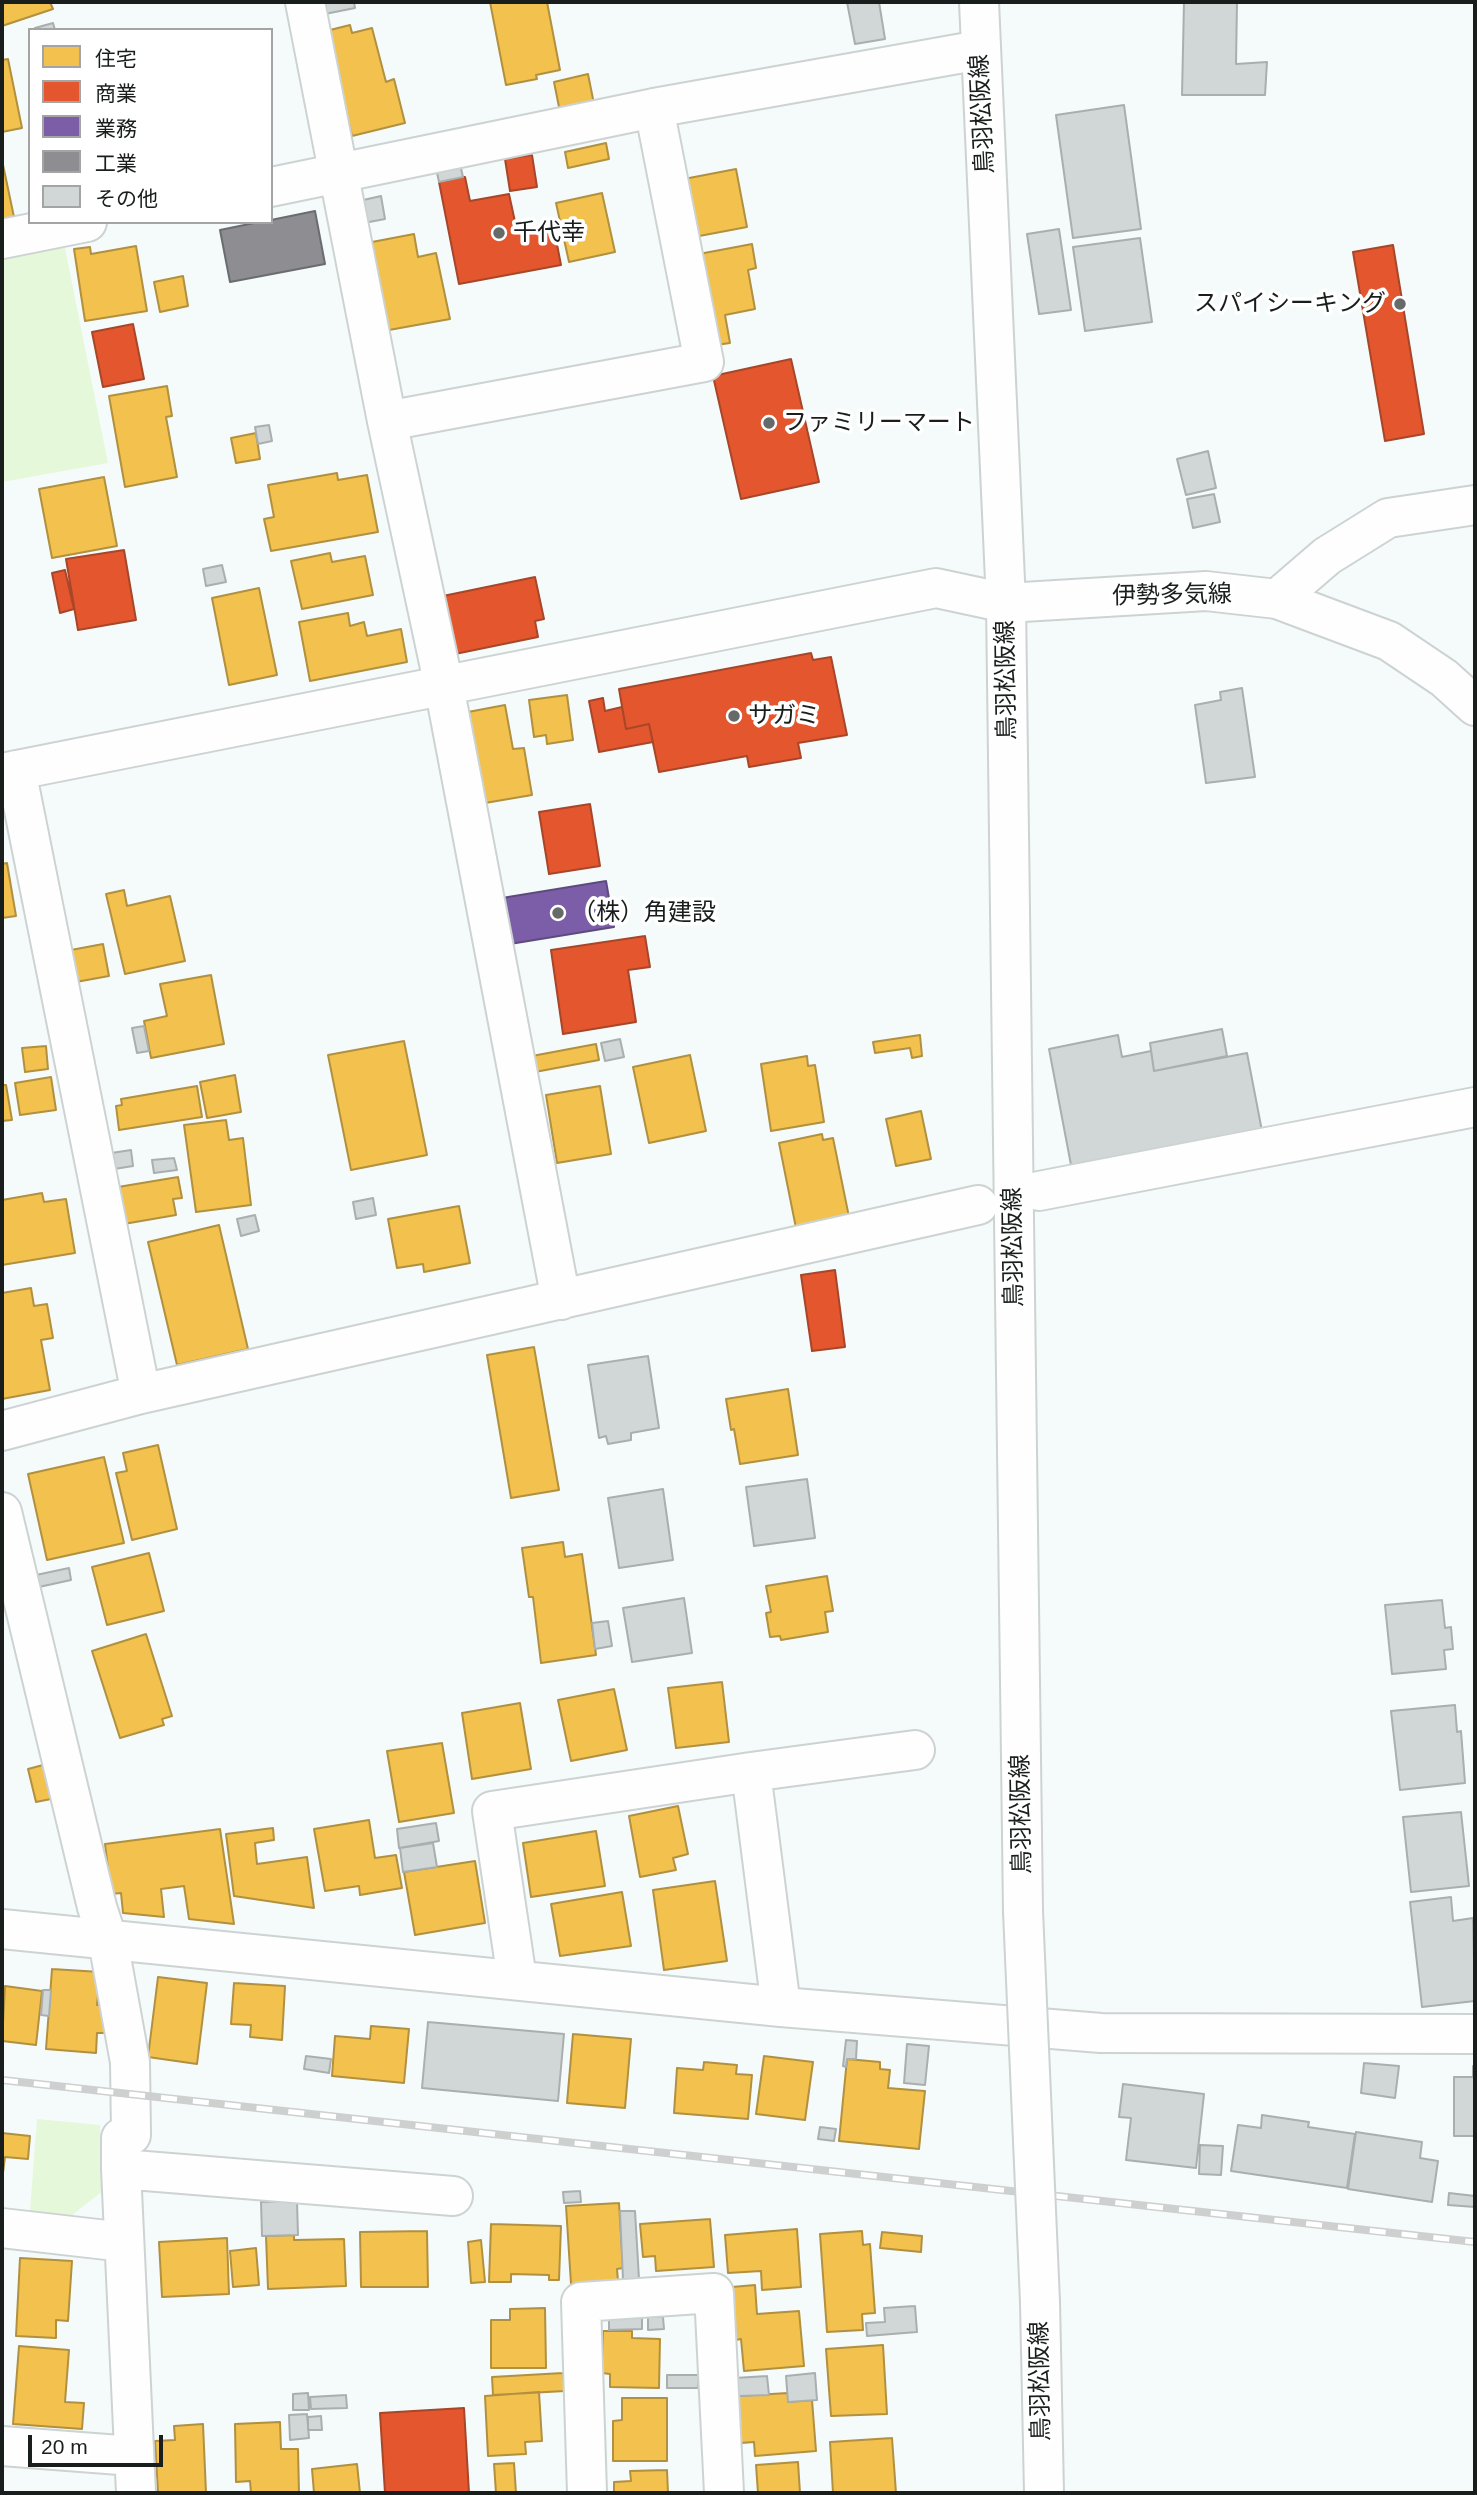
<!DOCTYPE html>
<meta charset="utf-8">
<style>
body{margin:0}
#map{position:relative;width:1477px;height:2495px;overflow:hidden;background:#f5fbfa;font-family:Arial,"Noto Sans JP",sans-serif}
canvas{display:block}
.frame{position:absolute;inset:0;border:4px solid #191e1d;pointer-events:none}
.legend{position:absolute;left:28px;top:28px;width:245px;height:196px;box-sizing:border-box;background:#fff;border:2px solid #a3a5a5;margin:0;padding:9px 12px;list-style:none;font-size:21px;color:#191e1d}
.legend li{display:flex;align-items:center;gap:14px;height:35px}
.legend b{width:35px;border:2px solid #a3a5a5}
.scale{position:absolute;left:28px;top:2435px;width:135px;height:32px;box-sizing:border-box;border:4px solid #191e1d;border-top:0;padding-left:9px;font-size:21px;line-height:24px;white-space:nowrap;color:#191e1d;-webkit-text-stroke:5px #fff;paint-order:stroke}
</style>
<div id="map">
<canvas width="1477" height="2495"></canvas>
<div class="frame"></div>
<ul class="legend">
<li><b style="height:19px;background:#f2c14e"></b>住宅</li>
<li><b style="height:19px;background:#e4572e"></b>商業</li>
<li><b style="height:19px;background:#7b5ea7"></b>業務</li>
<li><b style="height:19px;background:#8d8d92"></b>工業</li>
<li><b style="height:19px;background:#d1d7d7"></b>その他</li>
</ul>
<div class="scale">20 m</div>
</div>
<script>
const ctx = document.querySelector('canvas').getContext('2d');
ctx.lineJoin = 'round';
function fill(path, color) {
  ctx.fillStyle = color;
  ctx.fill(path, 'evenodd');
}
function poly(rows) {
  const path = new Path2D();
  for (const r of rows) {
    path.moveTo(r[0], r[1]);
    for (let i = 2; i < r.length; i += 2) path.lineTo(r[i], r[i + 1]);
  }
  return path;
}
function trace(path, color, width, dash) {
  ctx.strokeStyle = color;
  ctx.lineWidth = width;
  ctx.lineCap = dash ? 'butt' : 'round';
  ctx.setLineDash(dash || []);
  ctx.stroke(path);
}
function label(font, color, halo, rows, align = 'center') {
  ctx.font = font + ' Arial,"Noto Sans JP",sans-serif';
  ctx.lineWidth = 7;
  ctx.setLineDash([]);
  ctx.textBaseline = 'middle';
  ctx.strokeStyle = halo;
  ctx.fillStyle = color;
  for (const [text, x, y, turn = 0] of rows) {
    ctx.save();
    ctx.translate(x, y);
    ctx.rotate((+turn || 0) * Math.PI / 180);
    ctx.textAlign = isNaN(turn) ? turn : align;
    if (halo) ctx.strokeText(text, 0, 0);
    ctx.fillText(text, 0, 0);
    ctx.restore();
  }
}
const green = poly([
 [64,243,108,463,2,482,2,256],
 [37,2119,100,2125,104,2190,71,2216,30,2211]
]);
const homes = poly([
 [2,2,50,2,53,9,2,26,2,2],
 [490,2,547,2,560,70,536,75,537,79,506,85,490,2],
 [350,25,352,33,372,28,386,82,394,79,405,123,352,136,326,31,350,25],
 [8,59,22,128,2,132,2,60,8,59],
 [588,74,594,104,560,112,554,82,588,74],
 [606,143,609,159,568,168,565,152,606,143],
 [2,160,14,217,2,219,2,160],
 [736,169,747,227,694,237,684,179,736,169],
 [602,193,615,252,569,262,556,203,602,193],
 [414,234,418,257,436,253,450,319,389,330,372,242,414,234],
 [752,244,756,268,748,270,755,309,725,315,730,343,716,345,699,254,752,244],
 [136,246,147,311,85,321,74,249,90,247,91,254,136,246],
 [183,276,188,306,160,312,154,282,183,276],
 [167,386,172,416,166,417,177,477,125,487,109,396,167,386],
 [256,433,260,459,236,463,231,438,256,433],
 [337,473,338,480,367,475,378,532,271,551,264,519,274,517,268,485,337,473],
 [104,477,117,546,52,558,39,489,104,477],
 [330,553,332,562,365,556,373,595,302,609,291,561,330,553],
 [259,588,277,675,229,685,212,598,259,588],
 [348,613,350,626,364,622,367,636,401,629,407,662,310,681,299,622,348,613],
 [567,695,573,740,547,744,546,735,534,737,529,700,567,695],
 [505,705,513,749,524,748,532,795,485,803,468,712,505,705],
 [7,863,16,916,2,918,2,864,7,863],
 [124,890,127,906,170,896,185,961,125,974,106,894,124,890],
 [103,944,109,976,76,982,71,950,103,944],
 [211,975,224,1044,151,1058,144,1021,167,1016,160,984,211,975],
 [920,1035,922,1056,912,1058,910,1048,875,1053,873,1042,920,1035],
 [404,1041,427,1155,351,1170,328,1055,404,1041],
 [596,1044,599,1060,535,1072,532,1056,596,1044],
 [46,1046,48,1069,25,1072,22,1048,46,1046],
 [690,1055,706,1131,649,1143,633,1067,690,1055],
 [807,1056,808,1066,815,1065,824,1122,771,1131,761,1064,807,1056],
 [235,1075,241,1112,207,1118,200,1082,235,1075],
 [51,1077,56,1110,20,1115,15,1083,51,1077],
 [2,1085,6,1085,12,1120,2,1121,2,1085],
 [197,1086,202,1117,119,1130,116,1106,122,1105,121,1099,197,1086],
 [600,1086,611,1154,557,1163,546,1095,600,1086],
 [921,1111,931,1159,896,1166,886,1119,921,1111],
 [226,1120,229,1140,243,1138,251,1205,196,1212,184,1125,226,1120],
 [822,1134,823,1140,833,1138,849,1217,796,1228,779,1143,822,1134],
 [178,1177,182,1198,173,1199,176,1215,118,1225,112,1188,178,1177],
 [42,1193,44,1202,66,1199,75,1253,2,1265,2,1200,42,1193],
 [459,1206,470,1263,424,1272,423,1264,397,1268,388,1219,459,1206],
 [219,1225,248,1349,177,1365,148,1242,219,1225],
 [31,1288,34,1306,47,1304,53,1338,41,1340,50,1390,2,1399,2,1293,31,1288],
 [534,1347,559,1490,511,1498,487,1355,534,1347],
 [788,1389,798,1455,740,1464,734,1429,731,1430,726,1399,788,1389],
 [158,1445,177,1529,132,1540,116,1473,127,1471,123,1453,158,1445],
 [104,1457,124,1543,47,1560,28,1474,104,1457],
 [563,1542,565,1557,582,1554,596,1655,541,1663,533,1597,529,1597,522,1548,563,1542],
 [149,1553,164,1611,107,1625,92,1567,149,1553],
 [827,1576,833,1611,825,1612,828,1632,781,1640,780,1636,770,1637,766,1613,771,1612,766,1586,827,1576],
 [146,1634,172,1716,162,1719,164,1725,120,1738,92,1651,146,1634],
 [722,1682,729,1742,676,1748,668,1688,722,1682],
 [614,1689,627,1750,571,1761,558,1700,614,1689],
 [520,1703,531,1769,472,1779,462,1713,520,1703],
 [442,1743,454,1813,399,1822,387,1751,442,1743],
 [43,1765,51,1799,36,1802,28,1769,43,1765],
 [678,1806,688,1854,673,1858,676,1870,640,1877,629,1816,678,1806],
 [369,1820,375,1858,396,1855,402,1888,360,1895,359,1886,325,1891,314,1829,369,1820],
 [273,1828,274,1840,255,1843,257,1864,307,1857,314,1908,234,1896,226,1834,273,1828],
 [220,1829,234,1924,189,1919,184,1886,161,1889,164,1917,123,1913,121,1893,111,1894,105,1844,220,1829],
 [596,1831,605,1886,531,1897,523,1843,596,1831],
 [475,1861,485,1923,415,1935,404,1872,475,1861],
 [715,1881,727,1961,664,1970,653,1890,715,1881],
 [622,1892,631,1946,560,1956,551,1904,622,1892],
 [52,1969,100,1972,97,2005,106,2006,104,2033,97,2033,96,2053,46,2049,52,1969],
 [158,1977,207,1983,197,2064,148,2057,158,1977],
 [234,1983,285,1986,282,2040,250,2037,251,2025,231,2024,234,1983],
 [5,1986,42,1991,36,2045,2,2041,5,1986],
 [371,2026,409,2029,404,2083,332,2076,335,2036,370,2039,371,2026],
 [573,2034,631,2039,625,2108,567,2103,573,2034],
 [764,2056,813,2062,805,2120,756,2114,764,2056],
 [847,2059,880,2062,880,2069,890,2070,888,2088,925,2091,919,2149,839,2141,847,2059],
 [704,2062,737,2065,736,2074,752,2075,748,2119,674,2113,677,2068,703,2070,704,2062],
 [2,2133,30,2136,28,2159,5,2157,2,2181,2,2133],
 [619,2203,623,2268,617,2269,618,2281,571,2284,566,2206,619,2203],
 [710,2219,714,2267,656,2271,655,2256,643,2257,640,2224,710,2219],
 [491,2224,561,2226,559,2280,549,2280,549,2275,511,2274,511,2282,489,2282,491,2224],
 [797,2229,801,2287,762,2290,761,2271,728,2273,725,2235,797,2229],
 [427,2231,428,2287,361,2287,360,2232,427,2231],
 [862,2231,863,2245,870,2244,875,2313,862,2314,863,2330,827,2332,820,2234,862,2231],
 [882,2232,922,2236,921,2252,880,2248,882,2232],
 [294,2235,294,2240,344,2239,346,2286,268,2289,266,2236,294,2235],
 [227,2238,229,2294,162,2297,159,2242,227,2238],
 [481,2240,485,2282,471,2283,468,2242,481,2240],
 [256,2248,259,2285,233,2287,230,2251,256,2248],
 [20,2258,72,2261,68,2321,56,2320,56,2338,16,2336,20,2258],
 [755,2285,757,2314,799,2311,804,2366,744,2371,741,2339,736,2340,732,2287,755,2285],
 [545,2308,546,2368,491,2368,491,2320,510,2320,510,2309,545,2308],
 [603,2331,632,2331,632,2338,660,2339,659,2388,610,2387,610,2374,602,2373,603,2331],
 [883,2345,887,2414,831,2416,826,2349,883,2345],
 [19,2346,69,2350,65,2402,84,2403,82,2429,13,2424,19,2346],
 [563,2373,565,2391,493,2395,492,2377,563,2373],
 [539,2392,542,2441,525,2442,526,2454,488,2456,485,2396,539,2392],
 [788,2393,788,2402,812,2400,816,2451,755,2456,754,2442,741,2443,738,2396,788,2393],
 [622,2398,667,2398,667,2461,613,2461,613,2421,622,2420,622,2398],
 [280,2422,281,2449,298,2449,299,2493,251,2493,250,2481,236,2482,235,2424,280,2422],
 [203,2424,206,2493,158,2493,155,2441,175,2440,174,2426,203,2424],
 [892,2438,896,2493,833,2493,830,2442,892,2438],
 [798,2462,800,2493,758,2493,756,2465,798,2462],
 [514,2463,516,2493,496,2493,494,2464,514,2463],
 [357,2464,360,2493,314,2493,312,2469,357,2464],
 [667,2470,668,2493,614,2493,614,2482,631,2481,630,2471,667,2470]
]);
const shops = poly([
 [532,155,537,187,510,191,505,159,532,155],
 [463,177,465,177,470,201,509,194,517,231,553,224,561,265,459,284,439,182,463,177],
 [1393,245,1424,434,1385,441,1353,252,1393,245],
 [133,324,144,379,103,387,92,332,133,324],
 [791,359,819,482,741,499,713,376,791,359],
 [124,550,136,620,78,630,66,559,124,550],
 [65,570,74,609,60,613,52,573,65,570],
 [535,577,544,619,535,621,538,637,455,654,443,596,535,577],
 [811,653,813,660,831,657,847,735,798,743,801,758,749,767,747,756,659,772,649,724,626,729,619,689,811,653],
 [603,698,605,711,622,707,626,729,649,724,653,742,599,752,589,701,603,698],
 [590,804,600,866,549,874,539,812,590,804],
 [645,936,650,967,628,970,636,1022,563,1034,551,950,645,936],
 [835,1270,845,1347,812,1351,801,1275,835,1270],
 [464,2408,469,2493,385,2493,380,2413,464,2408]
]);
const offices = poly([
 [606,881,614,927,510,944,502,898,606,881]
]);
const industry = poly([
 [315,211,325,264,230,282,220,230,259,222,271,222,271,220,315,211]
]);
const building = poly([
 [322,2,354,2,355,8,325,14,322,2],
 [847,2,879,2,885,39,855,44,847,2],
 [1184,2,1237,2,1236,64,1267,62,1265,95,1182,95,1184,2],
 [53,23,55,30,36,30,35,28,53,23],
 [1124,105,1141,229,1073,238,1056,115,1124,105],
 [460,164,463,177,439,182,436,168,460,164],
 [381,196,385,219,364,223,359,201,381,196],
 [1059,229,1071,310,1039,314,1027,234,1059,229],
 [1140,238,1152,322,1085,331,1073,247,1140,238],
 [269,425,272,441,258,444,255,427,269,425],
 [1208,451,1216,488,1186,495,1177,459,1208,451],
 [1214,494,1220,522,1193,528,1187,499,1214,494],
 [222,565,226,582,206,586,203,569,222,565],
 [1242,688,1255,777,1206,783,1195,705,1221,700,1220,692,1242,688],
 [144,1026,149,1051,137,1053,132,1028,144,1026],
 [1222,1029,1227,1056,1154,1071,1150,1043,1222,1029],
 [1118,1035,1122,1057,1151,1051,1154,1071,1247,1053,1262,1131,1071,1165,1049,1049,1118,1035],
 [620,1039,624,1057,605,1061,601,1043,620,1039],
 [131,1150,133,1166,108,1170,105,1154,131,1150],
 [174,1158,177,1170,154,1173,152,1160,174,1158],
 [373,1198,376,1215,356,1219,353,1202,373,1198],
 [255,1215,259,1231,241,1236,237,1219,255,1215],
 [648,1356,659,1428,631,1433,631,1440,608,1444,606,1436,599,1438,588,1365,648,1356],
 [807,1479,815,1538,754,1546,746,1487,807,1479],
 [663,1489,673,1560,619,1568,608,1498,663,1489],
 [69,1568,71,1580,39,1587,36,1575,69,1568],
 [684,1598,692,1653,632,1662,623,1608,684,1598],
 [1442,1600,1445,1628,1451,1627,1453,1649,1444,1650,1446,1669,1392,1674,1385,1605,1442,1600],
 [608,1621,612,1646,595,1649,592,1623,608,1621],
 [1455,1705,1457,1732,1461,1731,1465,1783,1400,1790,1391,1711,1455,1705],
 [1461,1812,1469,1886,1411,1892,1403,1817,1461,1812],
 [436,1823,439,1841,399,1848,397,1829,436,1823],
 [433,1843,437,1867,403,1872,400,1848,433,1843],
 [1451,1897,1453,1921,1473,1918,1475,2001,1422,2007,1410,1902,1451,1897],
 [43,1990,51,1990,49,2016,41,2015,43,1990],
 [428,2022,564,2034,558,2101,422,2088,428,2022],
 [846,2040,857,2041,856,2059,847,2059,846,2067,843,2066,846,2040],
 [907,2044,929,2046,925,2085,904,2083,907,2044],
 [306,2056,331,2059,329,2073,304,2069,306,2056],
 [1364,2063,1399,2066,1395,2098,1361,2093,1364,2063],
 [1473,2066,1475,2066,1475,2136,1454,2136,1454,2077,1473,2077,1473,2066],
 [1123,2084,1204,2094,1196,2168,1126,2160,1131,2118,1119,2117,1123,2084],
 [1262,2115,1309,2122,1308,2127,1355,2134,1347,2188,1231,2171,1238,2125,1261,2128,1262,2115],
 [820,2127,836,2129,834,2141,818,2139,820,2127],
 [1356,2132,1422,2142,1420,2158,1438,2161,1432,2202,1348,2189,1356,2132],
 [1200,2145,1223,2146,1221,2175,1199,2174,1200,2145],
 [580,2191,581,2202,564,2203,563,2192,580,2191],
 [1449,2193,1475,2196,1475,2207,1448,2205,1449,2193],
 [297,2201,298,2235,262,2236,261,2202,297,2201],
 [620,2211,635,2211,639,2279,623,2280,620,2211],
 [915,2306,917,2332,867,2336,866,2323,885,2322,884,2308,915,2306],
 [642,2317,642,2329,609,2330,609,2319,642,2317],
 [648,2317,663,2317,664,2329,648,2330,648,2317],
 [815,2373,817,2400,788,2402,786,2376,815,2373],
 [667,2375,699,2375,698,2388,667,2388,667,2375],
 [767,2376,769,2395,738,2396,735,2378,767,2376],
 [308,2393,309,2410,293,2410,293,2394,308,2393],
 [346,2395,347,2408,311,2409,310,2397,346,2395],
 [307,2414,309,2438,290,2440,289,2415,307,2414],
 [321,2416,322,2430,308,2430,308,2417,321,2416]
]);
const minor = poly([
 [305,2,387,421,444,686,561,1300],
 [271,187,654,108,980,50],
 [2,239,87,222],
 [387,421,704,362,654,108],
 [1277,599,1327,556,1388,518,1475,505],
 [16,770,141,1394],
 [2,773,936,588,1006,603],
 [1039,1191,1475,1107],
 [2,1431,141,1394,978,1205],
 [2,1512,97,1907,108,1941,130,2062,131,2135,121,2138,121,2169,136,2493],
 [751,1772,781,2007],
 [2,1929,781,2007,1101,2033,1475,2034],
 [517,1979,492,1811,751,1772,915,1750],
 [121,2169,453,2196],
 [2,2228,124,2242],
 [2,2446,133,2456],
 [587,2493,581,2302,714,2293,724,2493]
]);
const primary = poly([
 [979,2,1006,603,1023,1911],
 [1006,603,1206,591,1277,599,1389,641,1444,678,1475,706],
 [1040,2302,1044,2493]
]);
const rail = poly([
 [2,2080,1475,2242]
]);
const primaryBridge = poly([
 [1023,1911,1040,2302]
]);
const markers = [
 [499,233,7,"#666b6a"],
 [1400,304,7,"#666b6a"],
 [769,423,7,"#666b6a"],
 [734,716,7,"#666b6a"],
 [558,913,7,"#666b6a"]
];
const streetNames = [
 ["鳥羽松阪線",983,114,-93],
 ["伊勢多気線",1172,596,-1],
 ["鳥羽松阪線",1007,680,-91],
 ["鳥羽松阪線",1014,1247,-91],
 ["鳥羽松阪線",1022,1814,-91],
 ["鳥羽松阪線",1041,2381,-91]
];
const poiNames = [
 ["千代幸",513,233],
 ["スパイシーキング",1386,304,"right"],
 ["ファミリーマート",783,423],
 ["サガミ",748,716],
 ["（株）角建設",572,913]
];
fill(green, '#e6f8da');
fill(homes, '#f2c14e');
trace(homes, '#b1903f', 2);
fill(shops, '#e4572e');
trace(shops, '#a74629', 2);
fill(offices, '#7b5ea7');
trace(offices, '#5e4b7e', 2);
fill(industry, '#8d8d92');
trace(industry, '#6a6c6f', 2);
fill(building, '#d1d7d7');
trace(building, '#a9aeae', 2);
trace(minor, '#cdd3d2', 42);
trace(primary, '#cdd3d2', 42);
trace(minor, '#fefefe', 38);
trace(primary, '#fefefe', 38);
trace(rail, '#cdd0cf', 8);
trace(rail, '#fff', 5, [16]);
trace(primaryBridge, '#cdd3d2', 42, []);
trace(primaryBridge, '#fefefe', 38);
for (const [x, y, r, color] of markers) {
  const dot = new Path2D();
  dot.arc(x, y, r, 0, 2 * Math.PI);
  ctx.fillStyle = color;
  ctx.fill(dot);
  trace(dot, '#fff', 2.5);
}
label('24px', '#191e1d', '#fff', streetNames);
label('24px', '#191e1d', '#fff', poiNames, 'left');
</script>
